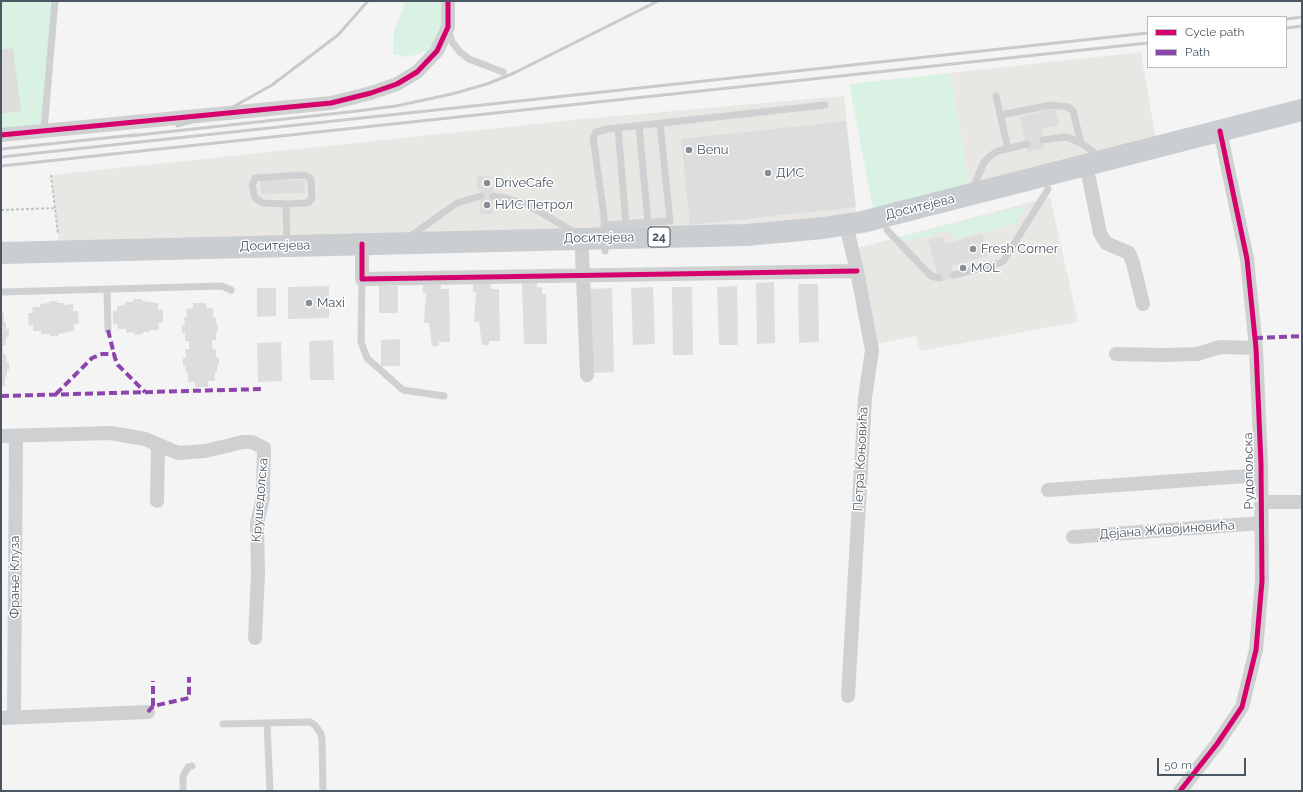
<!DOCTYPE html>
<meta charset="utf-8">
<style>
body{margin:0}
#map{position:relative;width:1303px;height:792px;overflow:hidden;background:#f4f4f4;font-family:Raleway,sans-serif}
canvas{display:block}
.frame{position:absolute;inset:0;border:2px solid #4a5661;pointer-events:none}
.legend{position:absolute;left:1147px;top:16px;width:140px;height:52px;box-sizing:border-box;background:#fff;border:1px solid #b7bbc0;margin:0;padding:5px 7px;list-style:none;font-size:12px;color:#4a5661}
.legend li{display:flex;align-items:center;gap:8px;height:20px}
.legend b{width:20px;border:1px solid #b7bbc0}
.scale{position:absolute;left:1157px;top:758px;width:89px;height:18px;box-sizing:border-box;border:2px solid #4a5661;border-top:0;padding-left:5px;font-size:12px;line-height:14px;white-space:nowrap;color:#4a5661;-webkit-text-stroke:3px #fff;paint-order:stroke}
</style>
<div id="map">
<canvas width="1303" height="792"></canvas>
<div class="frame"></div>
<ul class="legend">
<li><b style="height:5px;background:#d6006c"></b>Cycle path</li>
<li><b style="height:5px;background:#8e44ad"></b>Path</li>
</ul>
<div class="scale">50 m</div>
</div>
<script>
const ctx = document.querySelector('canvas').getContext('2d');
ctx.lineJoin = 'round';
function fill(path, color) {
  ctx.fillStyle = color;
  ctx.fill(path, 'evenodd');
}
function poly(rows) {
  const path = new Path2D();
  for (const r of rows) {
    path.moveTo(r[0], r[1]);
    for (let i = 2; i < r.length; i += 2) path.lineTo(r[i], r[i + 1]);
  }
  return path;
}
function trace(path, color, width, dash) {
  ctx.strokeStyle = color;
  ctx.lineWidth = width;
  ctx.lineCap = dash ? 'butt' : 'round';
  ctx.setLineDash(dash || []);
  ctx.stroke(path);
}
function label(font, color, halo, rows, align = 'center') {
  ctx.font = font + ' Raleway,sans-serif';
  ctx.lineWidth = 3;
  ctx.setLineDash([]);
  ctx.textBaseline = 'middle';
  ctx.strokeStyle = halo;
  ctx.fillStyle = color;
  for (const [text, x, y, turn = 0] of rows) {
    ctx.save();
    ctx.translate(x, y);
    ctx.rotate((+turn || 0) * Math.PI / 180);
    ctx.textAlign = isNaN(turn) ? turn : align;
    if (halo) ctx.strokeText(text, 0, 0);
    ctx.fillText(text, 0, 0);
    ctx.restore();
  }
}
const commercial = poly([
 [1141,52,1157,147,971,195,950,73],
 [844,96,857,223,60,251,51,175,583,119],
 [1050,197,1078,322,920,351,916,336,877,344,854,249]
]);
const green = poly([
 [1,1,55,1,44,130,1,135],
 [406,1,448,1,448,27,428,50,419,54,405,57,393,54,394,31],
 [950,73,971,195,875,219,849,84],
 [1026,205,1016,224,954,239,951,230,908,241,900,238,902,236]
]);
const building = poly([
 [13,48,21,111,1,114,1,50],
 [1055,108,1059,125,1041,129,1045,148,1028,152,1020,117],
 [846,121,856,207,690,225,681,139],
 [477,176,491,176,491,187,493,187,493,214,480,214,481,189,477,189],
 [304,180,305,193,261,194,260,181],
 [982,234,988,256,951,266,955,278,940,282,928,240,943,236,945,244],
 [774,282,775,343,757,344,756,283],
 [522,283,537,283,537,287,542,287,542,294,546,294,547,344,524,344],
 [473,284,491,284,491,289,499,289,500,341,489,341,489,345,482,345,479,322,474,322,476,292,473,292],
 [798,284,818,284,819,342,799,343],
 [423,285,441,285,441,289,449,289,450,342,439,342,439,346,432,346,429,323,424,323,426,293,423,293],
 [329,286,329,318,288,319,288,287],
 [379,286,398,286,398,313,379,313],
 [737,286,738,345,719,345,717,287],
 [653,287,655,344,633,345,631,288],
 [672,287,692,287,693,355,673,355],
 [257,288,276,288,276,316,257,317],
 [612,288,614,372,592,373,590,289],
 [133,299,142,299,142,301,158,303,158,310,163,309,163,323,158,323,159,330,150,330,150,332,143,332,143,334,135,335,134,332,126,333,126,329,118,329,117,324,113,324,113,311,117,311,117,306,125,305,125,302,134,302],
 [49,301,57,301,57,303,64,303,64,305,73,304,73,311,78,311,79,324,74,324,74,331,65,332,65,333,58,334,58,336,50,336,50,334,41,334,41,331,33,331,33,325,29,326,28,313,33,313,32,307,41,307,40,304,49,303],
 [193,303,206,303,206,308,213,308,213,317,216,317,216,324,218,324,218,332,216,332,216,340,212,341,212,344,213,349,216,349,216,357,219,357,219,365,217,365,217,372,215,372,215,381,208,381,208,387,195,387,195,382,188,382,188,373,186,373,185,366,183,366,183,358,186,358,185,349,189,349,189,341,185,341,185,333,182,333,182,325,185,325,184,317,187,317,186,309,193,308],
 [1,313,4,313,4,322,6,322,6,329,9,329,9,337,6,337,6,345,3,345,3,354,6,354,7,362,9,362,9,370,7,370,7,377,5,377,5,386,1,386],
 [400,339,400,366,381,366,381,340],
 [333,340,334,380,310,380,309,341],
 [281,342,282,381,258,382,257,343]
]);
const path = poly([
 [51,175,58,234],
 [1,210,56,208]
]);
const lane = poly([
 [448,29,452,42,460,52,469,59,503,72],
 [996,96,1008,149],
 [1000,115,1051,105,1068,107,1073,111,1081,143],
 [639,126,648,222],
 [618,128,626,224],
 [44,130,55,1],
 [1043,140,1064,137,1069,138,1081,143,1100,157],
 [972,190,984,162,990,156,998,151,1027,144],
 [493,196,506,198,528,205,574,232],
 [286,204,306,203,310,201,312,198,311,180,309,177,304,175,255,178,252,185,255,198,263,203,286,204,287,244],
 [604,225,670,221,660,123],
 [887,230,931,276,939,278],
 [409,237,457,203,481,196],
 [605,251,604,216,593,137,596,132,608,129,825,105],
 [954,275,1000,263,1004,260,1048,189],
 [362,279,361,342,367,358,403,390,444,396],
 [107,290,108,330],
 [1,292,222,286,231,290],
 [267,723,270,791],
 [223,724,310,722,315,725,321,734,322,739,323,791],
 [183,791,183,776,188,767,192,766]
]);
const street = poly([
 [1,135,331,103,371,93,397,84,417,72,437,51,448,27,448,1],
 [1089,178,1100,233,1106,243,1129,253,1133,263,1143,304],
 [846,225,857,271,872,350,865,398,848,696],
 [362,244,362,279,857,271],
 [582,252,587,375],
 [1116,354,1163,355,1197,354,1220,347,1256,348],
 [1,436,111,433,145,439,178,453,205,451,243,442,252,442,264,448,263,498,257,523,258,574,255,638],
 [1048,490,1261,475],
 [157,501,158,445],
 [1261,502,1302,502],
 [1073,537,1261,523],
 [14,717,16,437],
 [1,718,148,712],
 [1180,791,1217,744,1242,707,1256,650,1262,581,1261,464,1256,348,1247,259,1220,131]
]);
const primary = poly([
 [1,253,746,235,823,228,862,222,1302,110]
]);
const rail = poly([
 [1286,19,1302,17],
 [1286,28,1302,26],
 [177,126,222,113,272,85,338,35,368,1],
 [129,136,349,112,396,106,452,94,487,84,514,73,658,1],
 [1,149,134,135],
 [1,157,1148,33],
 [1,166,1148,43]
]);
const quiet = poly([
 [108,330,115,358,118,365,145,392],
 [1255,338,1302,336],
 [56,394,92,358,102,354,115,354],
 [1,396,263,389],
 [153,706,153,681],
 [148,712,153,706,189,698,189,677]
]);
const cycleway = poly([
 [1,135,331,103,371,93,397,84,417,72,437,51,448,27,448,1],
 [362,244,362,279,857,271],
 [1180,791,1217,744,1242,707,1256,650,1262,581,1261,464,1256,348,1247,259,1220,131]
]);
const markers = [
 [689,150,4,"#868d94"],
 [768,173,4,"#868d94"],
 [487,183,4,"#868d94"],
 [487,205,4,"#868d94"],
 [973,249,4,"#868d94"],
 [963,268,4,"#868d94"],
 [309,303,4,"#868d94"]
];
const shields = [
 [659,237,22]
];
const shieldNames = [
 ["24",659,237]
];
const poiNames = [
 ["Benu",697,150],
 ["ДИС",776,173],
 ["DriveCafe",495,183],
 ["НИС Петрол",495,205],
 ["Fresh Corner",981,249],
 ["MOL",971,268],
 ["Maxi",317,303]
];
const streetNames = [
 ["Доситејева",920,207,-14],
 ["Доситејева",599,238,-1],
 ["Доситејева",275,246,-1],
 ["Петра Коњовића",861,459,-87],
 ["Рудопољска",1249,471,-91],
 ["Крушедолска",260,500,-85],
 ["Дејана Живојиновића",1167,530,-4],
 ["Фрање Клуза",15,577,-90]
];
fill(commercial, '#e8e7e3');
fill(green, '#d9f2e3');
fill(building, '#ddddde');
trace(path, '#bcc7c4', 2, [3, 2]);
trace(lane, '#ced0d2', 7);
trace(street, '#ced0d2', 14);
trace(primary, '#caced1', 22);
trace(rail, '#c9cacc', 3);
trace(quiet, '#8e44ad', 4, [8, 4]);
trace(cycleway, '#d6006c', 5);
for (const [x, y, r, color] of markers) {
  const dot = new Path2D();
  dot.arc(x, y, r, 0, 2 * Math.PI);
  ctx.fillStyle = color;
  ctx.fill(dot);
  trace(dot, '#fff', 1.5);
}
for (const [x, y, w] of shields) {
  const box = new Path2D();
  box.roundRect(x - w / 2, y - 10, w, 20, 3);
  ctx.fillStyle = '#fff';
  ctx.fill(box);
  trace(box, '#4a5661', 1);
}
label('bold 12px', '#4a5661', null, shieldNames);
label('13px', '#4a5661', '#fff', poiNames, 'left');
label('13px', '#4a5661', '#fff', streetNames);
</script>
